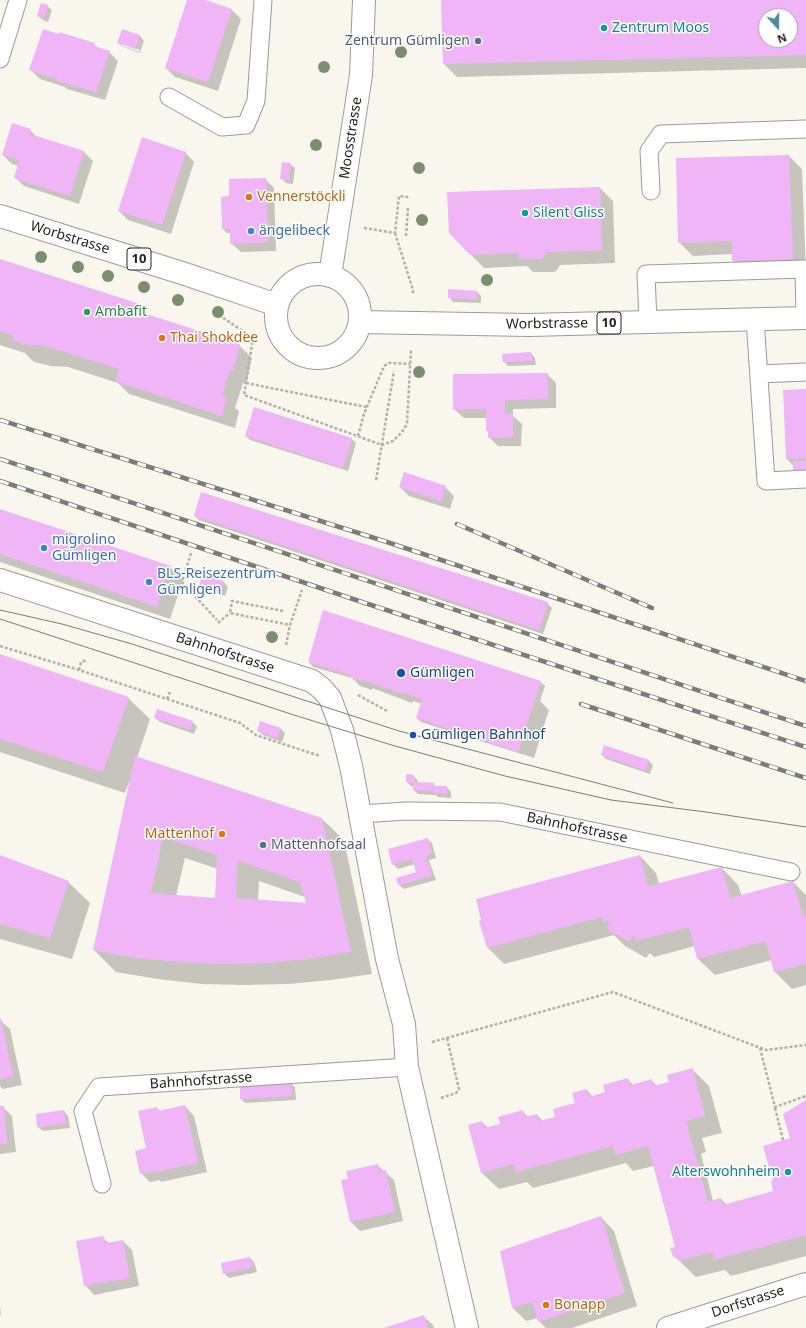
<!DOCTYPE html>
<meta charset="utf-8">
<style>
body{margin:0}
#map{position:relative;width:806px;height:1328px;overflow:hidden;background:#f8f6ed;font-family:"Noto Sans",sans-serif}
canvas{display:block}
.north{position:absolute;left:758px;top:8px;width:40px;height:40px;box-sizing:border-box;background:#fff;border:1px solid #a8a7a6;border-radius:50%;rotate:159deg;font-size:11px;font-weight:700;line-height:16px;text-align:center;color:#252421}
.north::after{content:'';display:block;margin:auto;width:14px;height:18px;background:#488a9b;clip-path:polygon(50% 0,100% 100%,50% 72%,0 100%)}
</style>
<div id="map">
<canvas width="806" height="1328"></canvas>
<div class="north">N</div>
</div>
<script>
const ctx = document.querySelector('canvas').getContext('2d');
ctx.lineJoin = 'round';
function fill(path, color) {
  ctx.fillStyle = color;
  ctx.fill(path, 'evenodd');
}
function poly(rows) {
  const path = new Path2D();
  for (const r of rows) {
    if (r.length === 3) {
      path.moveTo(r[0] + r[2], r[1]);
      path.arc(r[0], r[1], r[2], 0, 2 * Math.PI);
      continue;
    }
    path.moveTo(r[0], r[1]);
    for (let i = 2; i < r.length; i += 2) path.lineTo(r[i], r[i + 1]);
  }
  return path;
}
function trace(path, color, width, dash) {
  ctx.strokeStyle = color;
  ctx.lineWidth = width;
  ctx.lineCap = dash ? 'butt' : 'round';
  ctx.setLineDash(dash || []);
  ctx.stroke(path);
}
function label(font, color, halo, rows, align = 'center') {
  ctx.font = font + ' "Noto Sans",sans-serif';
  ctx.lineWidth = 3;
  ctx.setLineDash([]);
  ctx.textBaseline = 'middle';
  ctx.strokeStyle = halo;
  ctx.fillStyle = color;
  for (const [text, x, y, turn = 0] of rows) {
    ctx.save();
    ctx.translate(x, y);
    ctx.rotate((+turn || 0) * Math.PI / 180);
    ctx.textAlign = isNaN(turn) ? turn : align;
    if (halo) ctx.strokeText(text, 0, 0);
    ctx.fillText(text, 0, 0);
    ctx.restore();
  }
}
const shadow = poly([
 [188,0,203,0,232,10,241,19,218,91,175,77,166,68],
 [442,0,806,0,806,68,457,77,444,64],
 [766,16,790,16,790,40,766,40],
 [47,6,52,10,48,22,43,20,38,16],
 [123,30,140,36,144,41,140,53,123,47,118,43],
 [122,44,140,50,140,52,122,46],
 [94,44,98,48,109,52,118,61,105,100,67,89,65,87,40,79,31,70],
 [30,130,37,137,84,152,93,161,79,204,24,186,15,177,19,166,12,164,3,155],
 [185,152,194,162,171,234,128,220,119,211],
 [789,156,802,169,806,272,747,274,733,260,733,254,693,256,679,242,677,159],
 [290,164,295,168,293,184,286,183,281,178],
 [265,179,274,188,276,251,241,252,231,243,231,233,227,233,223,229,230,197],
 [600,188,613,201,615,263,560,265,557,270,554,272,533,272,527,266,484,268,450,233],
 [0,261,139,305,151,317,239,345,252,358,246,384,243,383,235,408,239,411,235,428,129,394,118,383,68,367,51,366,34,362,25,353,0,345],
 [449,290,477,292,481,296,481,303,453,302,449,297],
 [531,353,535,358,536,365,508,366,504,362],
 [547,374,556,383,556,408,513,409,513,416,522,424,521,446,498,446,489,437,489,432,487,430,487,418,464,418,454,409],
 [806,390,806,480,787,459],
 [255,409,352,439,356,443,348,471,250,440,246,436],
 [400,487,445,487,454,496,450,509,409,496],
 [0,510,170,567,183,580,170,619,0,562],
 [195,516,547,603,552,608,543,634,199,520],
 [204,576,224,582,228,587,225,596,205,589,200,584],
 [0,655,128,698,150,719,137,758,322,819,344,840,372,974,331,980,288,984,244,985,201,984,158,979,116,972,94,950,130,782,129,782,125,793,0,752],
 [185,858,218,869,216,899,176,896],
 [259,881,305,897,307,904,258,901],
 [309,662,540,682,545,686,540,701,549,710,534,758,421,722,417,718,422,704,413,701,412,703,372,688,372,690,360,686,352,678,313,667],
 [155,718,192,722,197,726,194,734,160,722],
 [281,729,285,733,282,742,263,735,258,731],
 [605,746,649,761,653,765,650,774,606,759,602,755],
 [414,776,418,781,418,783,433,784,436,787,447,787,451,792,451,798,438,797,436,795,418,794,414,790,414,786,411,786,407,782],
 [427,839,432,843,436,858,429,860,436,880,404,889,399,885,417,873,415,864,398,869,393,864],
 [0,856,68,882,90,903,72,959,0,939],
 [640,856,656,873,659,884,722,868,738,885,742,896,793,882,806,895,806,985,792,989,775,972,772,960,715,975,698,959,695,946,654,957,650,953,646,958,625,946,614,935,504,964,487,947],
 [0,1020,10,1029,22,1085,3,1089,0,1086],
 [692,1069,709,1086,722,1133,702,1138,706,1152,701,1154,713,1201,721,1199,727,1205,774,1192,774,1182,806,1101,806,1256,731,1276,725,1270,696,1277,674,1256,677,1251,654,1166,633,1171,626,1163,533,1188,527,1182,499,1189,482,1173,482,1122,488,1128,501,1125,523,1112,528,1117,537,1115,543,1121,556,1117,576,1104,587,1090,593,1097,606,1093,628,1079,633,1085,651,1080,657,1086,671,1083],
 [290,1083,295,1087,296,1100,245,1103,241,1099],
 [185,1106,194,1116,207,1172,161,1182,160,1180,150,1182,141,1173,157,1108,161,1112],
 [0,1107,3,1107,12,1116,16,1152,0,1154],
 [64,1111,68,1116,70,1128,43,1131,38,1127],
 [377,1165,394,1180,403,1221,360,1231,351,1222,343,1181,349,1180],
 [601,1217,614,1231,637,1306,572,1328,546,1328,539,1321,538,1318,526,1321,513,1308,501,1252],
 [102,1237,109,1243,123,1241,132,1250,139,1286,94,1295,85,1285],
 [250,1258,254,1262,257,1272,229,1278,224,1273],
 [0,1305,1,1315,0,1315],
 [423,1316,433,1325,434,1328,387,1328]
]);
const building = poly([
 [187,0,206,0,232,9,208,82,165,68],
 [441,0,806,0,806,55,443,64],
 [766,16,790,16,790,40,766,40],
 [41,3,48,5,44,18,37,16],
 [43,29,59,34,59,32,95,43,94,46,110,51,96,92,57,81,57,79,29,70],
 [122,29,140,35,135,49,117,43],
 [12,123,31,129,30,134,84,151,70,196,14,178,19,160,2,155],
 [142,137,186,152,162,225,118,211],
 [789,155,793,259,732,261,732,241,678,243,676,158],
 [282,162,291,163,289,180,280,179],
 [266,178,268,242,230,244,230,229,222,229,221,197,229,196,229,179],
 [600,187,602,250,546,252,544,257,540,259,519,259,519,253,470,255,449,233,447,192],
 [0,259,140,304,137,311,240,344,233,371,230,370,222,396,226,397,222,416,115,381,119,369,45,346,28,345,11,340,14,336,0,331],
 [448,289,477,291,477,299,448,298],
 [531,352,532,361,503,362,502,354],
 [548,373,548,399,505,400,505,414,513,414,513,437,488,438,488,431,486,431,486,409,453,410,453,374],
 [806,389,806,458,786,459,783,390],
 [254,407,352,438,343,468,245,436],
 [793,461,806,461,806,476,793,477],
 [404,472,446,486,441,501,399,487],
 [201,492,548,602,539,630,194,516],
 [0,509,171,566,157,607,0,554],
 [203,575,224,581,221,592,199,585],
 [323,610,541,681,518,752,416,718,422,699,404,693,403,694,363,680,362,681,349,677,350,675,308,662],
 [0,654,129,697,103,772,0,739],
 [157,709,193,721,190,730,154,718],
 [260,721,281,728,277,738,257,731],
 [604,745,649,760,646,771,601,755],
 [135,756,322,818,351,952,309,959,266,963,222,964,179,962,136,958,93,950],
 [163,837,217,855,215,898,151,893],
 [237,860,300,882,306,903,236,898],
 [406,774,414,775,414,782,434,783,434,786,447,786,447,794,433,793,433,791,413,790,413,783,406,782],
 [428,838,432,853,426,855,432,876,398,885,396,878,416,872,412,859,392,865,388,849],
 [0,855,69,881,50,938,0,924],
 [640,855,648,886,722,867,730,898,793,881,802,914,804,913,806,920,806,964,774,972,766,941,697,959,689,927,636,941,635,937,632,937,629,942,607,929,609,924,608,920,603,922,601,917,487,948,479,921,481,920,476,899],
 [1,1018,13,1076,0,1079,0,1019],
 [693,1068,705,1116,686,1121,708,1202,721,1198,723,1205,773,1191,771,1181,773,1181,763,1146,790,1138,783,1114,806,1100,806,1235,714,1260,712,1252,679,1261,677,1255,673,1257,670,1248,675,1247,648,1146,616,1155,613,1146,516,1172,514,1164,481,1173,468,1125,482,1121,484,1128,500,1124,498,1117,523,1110,525,1117,537,1114,539,1121,555,1117,553,1109,575,1103,572,1093,587,1089,589,1097,605,1092,603,1085,628,1078,630,1085,652,1079,653,1086,669,1082,667,1075],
 [291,1082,292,1096,240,1099,240,1085],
 [185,1105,198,1163,151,1173,151,1172,140,1174,135,1151,146,1148,138,1111,157,1107,158,1111],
 [0,1106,4,1106,7,1144,0,1144],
 [64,1110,66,1124,37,1127,36,1114],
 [378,1164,379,1172,386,1170,395,1212,350,1222,341,1180,348,1179,346,1171],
 [601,1216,625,1293,538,1322,532,1302,512,1308,500,1251],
 [103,1236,106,1243,123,1240,130,1278,84,1286,76,1241],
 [250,1257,253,1267,223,1274,221,1263],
 [424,1315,428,1328,384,1328]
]);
const path = poly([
 [364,228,395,233,399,196,409,197],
 [395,233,413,290,413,295],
 [406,236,408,208],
 [219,315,253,338,244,395,382,445,393,441,402,432,407,424,411,350],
 [246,383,366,407],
 [358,436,364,414,384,366,389,363,410,364],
 [376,480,394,371],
 [191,553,182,582,217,620],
 [283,611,232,601,230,613,290,625],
 [218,623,230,613],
 [286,645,290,625,302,590],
 [0,646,79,670,240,723,256,735,320,756],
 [79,670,81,662,87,660],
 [358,695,387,711],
 [167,699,170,692],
 [432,1042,613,992,766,1050,806,1045],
 [760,1048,775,1107,806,1096],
 [441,1098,456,1093,459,1089,447,1038],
 [775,1108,783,1140]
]);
const lane = poly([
 [0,59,18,0],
 [169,97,222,127,246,125,256,101,263,0],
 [651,191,649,151,661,134,806,129],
 [755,319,766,481,806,479],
 [648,322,646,274,804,269,805,318],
 [759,374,806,372],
 [361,814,406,811,500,812,791,872],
 [102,1184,83,1111,99,1087,407,1067]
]);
const street = poly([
 [0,580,312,681,321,688,330,698,342,730,351,766,387,959,404,1024,407,1067,467,1328]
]);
const secondary = poly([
 [330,276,361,75,364,0],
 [668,1328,806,1284]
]);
const primary = poly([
 [0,216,182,273,277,305],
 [318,316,42],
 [360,322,529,325,806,318]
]);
const tram = poly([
 [0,610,62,624,132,644,399,731,673,803],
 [0,619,297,716,395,746,505,776,611,800,706,812,806,827]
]);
const rail = poly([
 [0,420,387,542,806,681],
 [0,459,806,726],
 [0,481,365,603,806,747],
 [457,524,652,608],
 [581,704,806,778]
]);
const trees = [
 [401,52],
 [324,67],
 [316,145],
 [419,168],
 [422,220],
 [41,257],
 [78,267],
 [108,276],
 [487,280],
 [144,287],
 [178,300],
 [218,312],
 [419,372],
 [272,637]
];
const markers = [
 [604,28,4,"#0f9aa8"],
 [478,41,4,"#5c6f8a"],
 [249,197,4,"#e8710a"],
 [525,213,4,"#0f9aa8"],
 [251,231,4,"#3f7fe0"],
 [87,312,4,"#2e9e5b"],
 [162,338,4,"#e8710a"],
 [44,548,4,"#3f7fe0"],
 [149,582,4,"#3f7fe0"],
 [401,673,5,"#1a4fb4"],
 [413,735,4,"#1a4fb4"],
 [222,834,4,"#e8710a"],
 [263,845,4,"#5c6f8a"],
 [788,1172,4,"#0f9aa8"],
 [546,1305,4,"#e8710a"]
];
const shields = [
 [139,259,24],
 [609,323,24]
];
const shieldNames = [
 ["10",139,259],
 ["10",609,323]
];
const cultureNames = [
 ["Zentrum Moos",612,28],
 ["Silent Gliss",533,213],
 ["Alterswohnheim",780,1172,"right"]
];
const serviceNames = [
 ["Zentrum Gümligen",470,41],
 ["Mattenhofsaal",271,845,"left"]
];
const streetNames = [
 ["Moosstrasse",351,138,-81],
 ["Worbstrasse",70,238,17],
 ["Worbstrasse",547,324,-1],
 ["Bahnhofstrasse",225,653,18],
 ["Bahnhofstrasse",577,828,12],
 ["Bahnhofstrasse",201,1081,-4],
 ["Dorfstrasse",748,1302,-18]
];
const foodNames = [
 ["Vennerstöckli",257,197],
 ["Thai Shokdee",170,338],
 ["Mattenhof",214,834,"right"],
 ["Bonapp",554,1305]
];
const shopNames = [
 ["ängelibeck",259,231],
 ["migrolino",52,540],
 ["Gümligen",52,556],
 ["BLS-Reisezentrum",157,574],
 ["Gümligen",157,590]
];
const leisureNames = [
 ["Ambafit",95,312]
];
const transitNames = [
 ["Gümligen",410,673],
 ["Gümligen Bahnhof",421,735]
];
fill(shadow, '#0003');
fill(building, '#efb5f6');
trace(lane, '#9d9b93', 19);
trace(street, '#9d9b93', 24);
trace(secondary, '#9d9b93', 24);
trace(primary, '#9d9b93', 24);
trace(path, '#b2b0a9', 2.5, [3, 2]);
trace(lane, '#fff', 17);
trace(street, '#fff', 22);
trace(secondary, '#fff', 22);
trace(primary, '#fff', 22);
trace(tram, '#7d7b76', 1);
trace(rail, '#7d7b76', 4.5);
trace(rail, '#fff', 3, [9]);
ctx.fillStyle = '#7c8e70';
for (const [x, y] of trees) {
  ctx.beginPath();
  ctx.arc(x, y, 6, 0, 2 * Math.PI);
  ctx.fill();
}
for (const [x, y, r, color] of markers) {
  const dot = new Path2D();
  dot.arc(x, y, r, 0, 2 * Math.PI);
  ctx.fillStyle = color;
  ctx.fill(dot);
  trace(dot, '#fff', 1.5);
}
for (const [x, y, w] of shields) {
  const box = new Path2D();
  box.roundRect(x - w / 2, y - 11, w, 22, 3);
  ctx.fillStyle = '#fff';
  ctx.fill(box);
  trace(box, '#252421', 1);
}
label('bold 13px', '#252421', null, shieldNames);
label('14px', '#0d838f', '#fff', cultureNames, 'left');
label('14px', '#4e5e75', '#fff', serviceNames, 'right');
label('14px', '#252421', '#fff', streetNames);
label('14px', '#c56008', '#fff', foodNames, 'left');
label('14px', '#366cbe', '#fff', shopNames, 'left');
label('14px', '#27864d', '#fff', leisureNames, 'left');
label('14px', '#164399', '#fff', transitNames, 'left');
</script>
